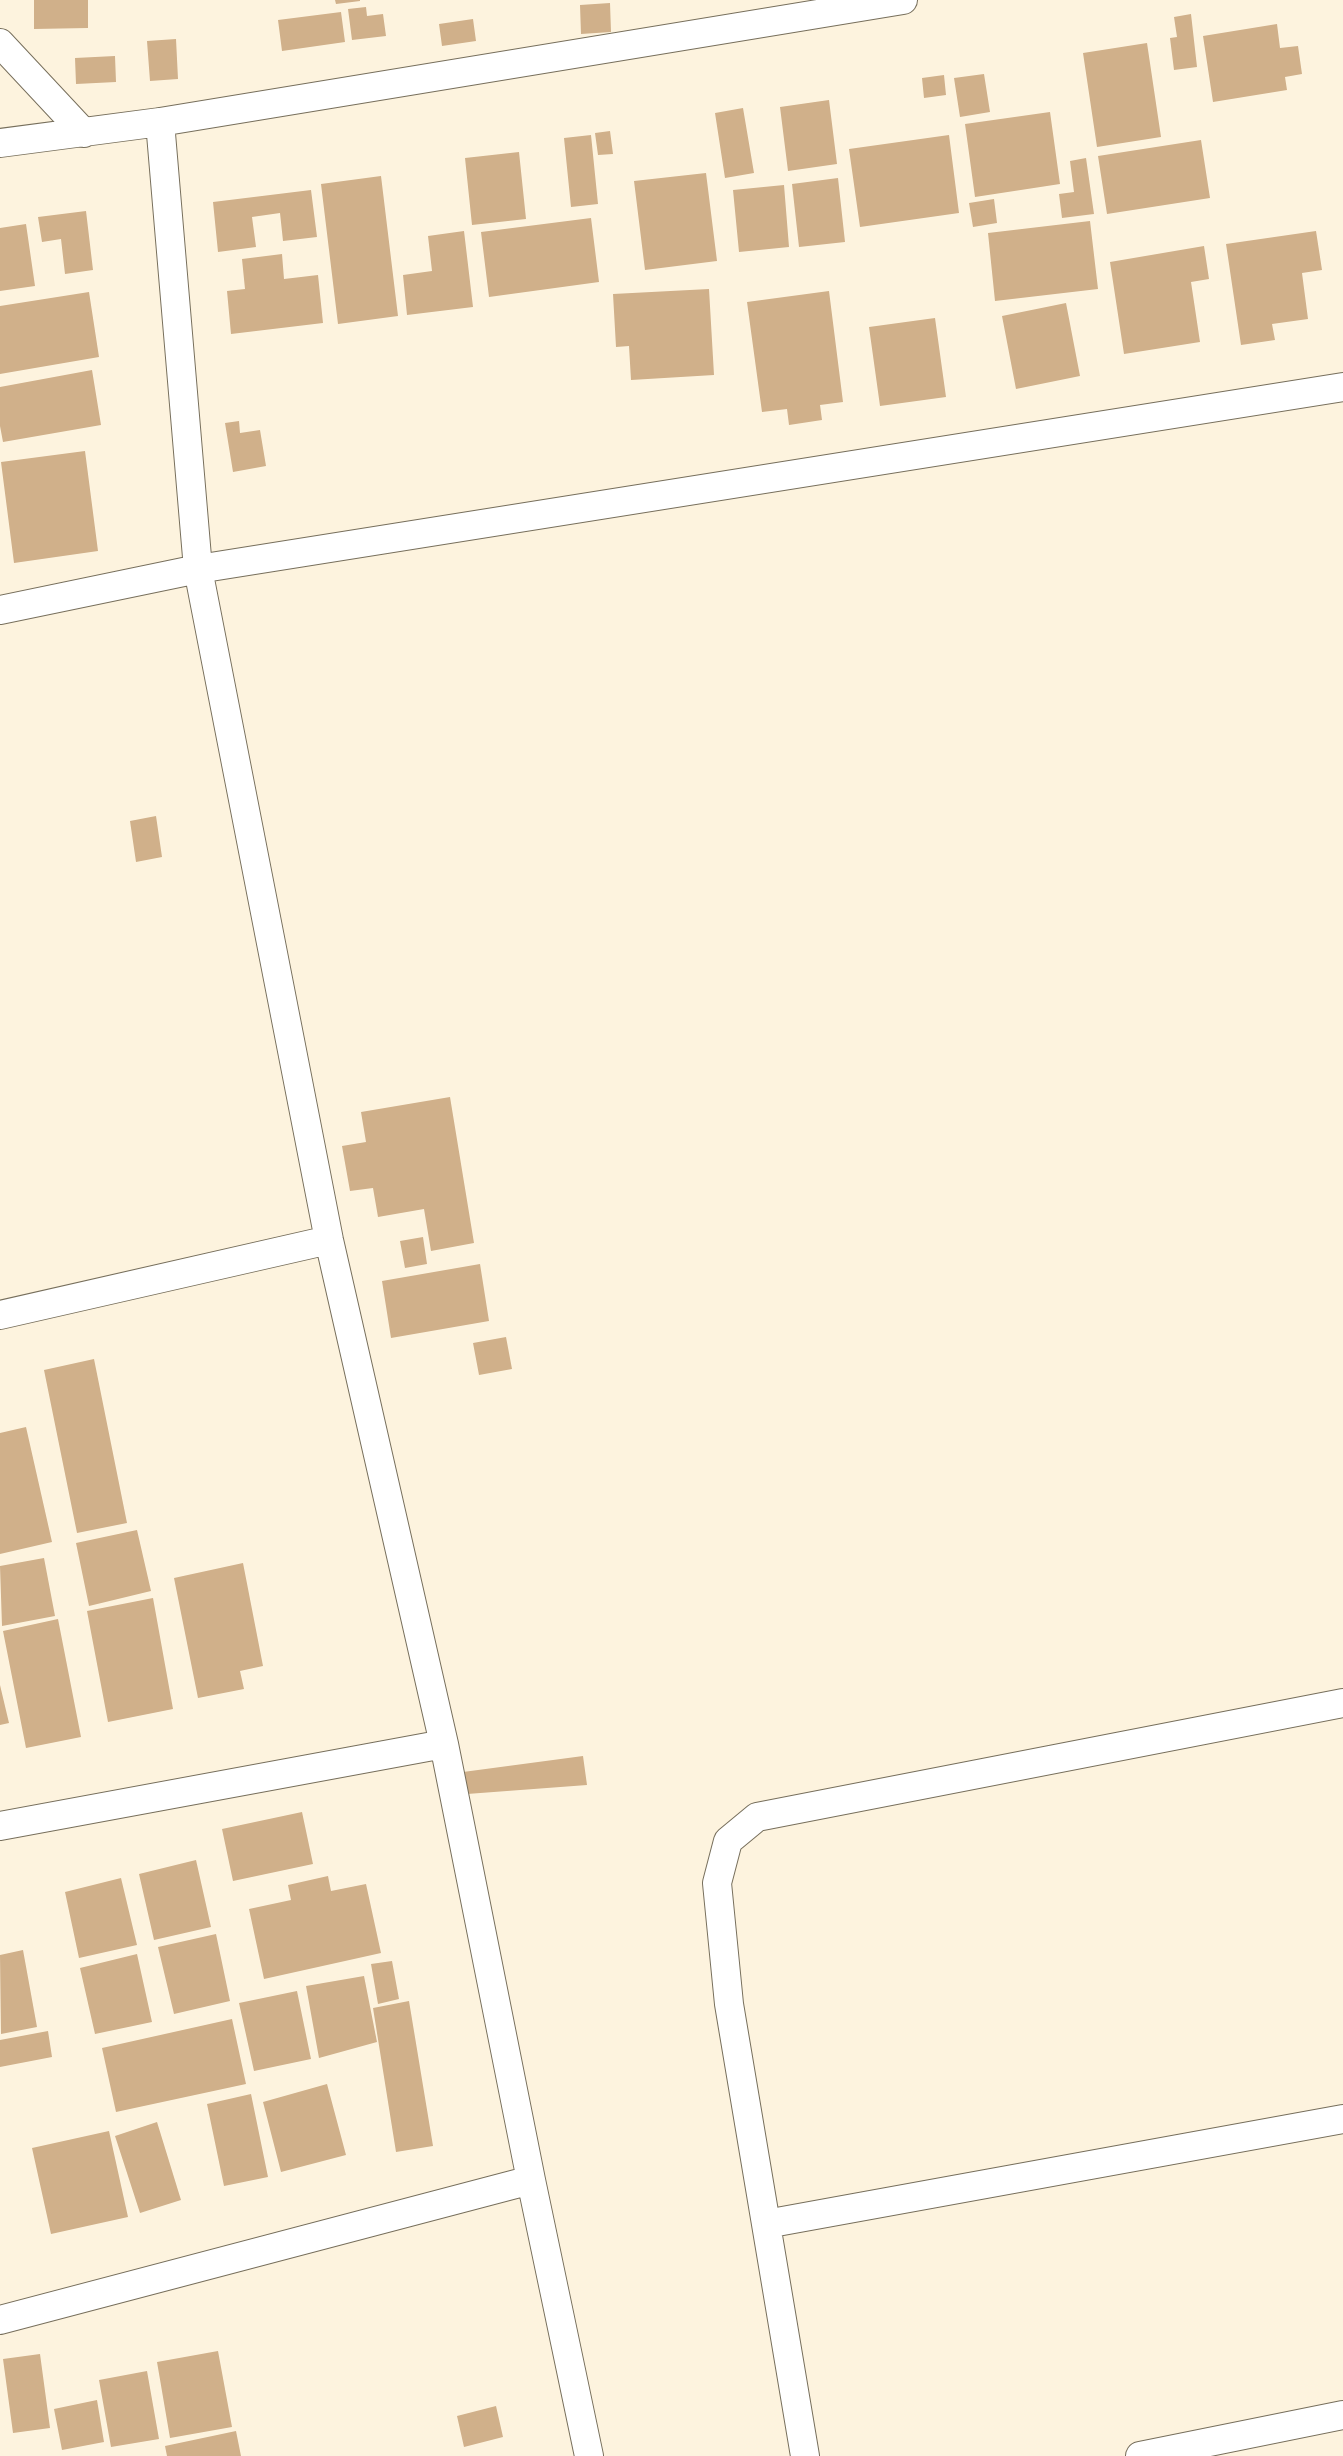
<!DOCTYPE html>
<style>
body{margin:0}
canvas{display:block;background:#fdf3de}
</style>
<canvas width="1343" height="2456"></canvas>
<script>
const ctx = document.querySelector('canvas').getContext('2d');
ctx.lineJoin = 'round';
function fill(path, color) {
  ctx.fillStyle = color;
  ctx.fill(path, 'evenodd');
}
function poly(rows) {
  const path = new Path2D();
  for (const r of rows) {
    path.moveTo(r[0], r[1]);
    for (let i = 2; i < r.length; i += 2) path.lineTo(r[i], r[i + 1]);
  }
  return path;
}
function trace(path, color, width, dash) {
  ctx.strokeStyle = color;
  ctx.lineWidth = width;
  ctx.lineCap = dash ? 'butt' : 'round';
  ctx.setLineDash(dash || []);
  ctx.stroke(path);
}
const building = poly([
 [34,0,88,0,88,28,34,29],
 [335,0,360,0,360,1,336,4],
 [610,3,611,32,581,34,580,5],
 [366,7,367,16,383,14,386,36,352,40,348,9],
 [341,12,345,42,282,51,278,20],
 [1191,14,1197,67,1174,70,1170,38,1177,37,1174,17],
 [473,19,476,41,442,46,439,24],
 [1277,24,1280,48,1298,46,1302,74,1285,77,1287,90,1213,102,1203,36],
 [176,39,178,79,150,81,147,41],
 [1147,43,1161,137,1097,147,1083,53],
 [115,56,116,82,76,84,75,58],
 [984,74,990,112,960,117,954,78],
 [944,75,946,95,924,98,922,78],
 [829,100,837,164,788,171,780,107],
 [743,108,754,173,725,178,715,113],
 [1050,112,1060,184,975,197,965,124],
 [610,131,613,154,598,155,595,133],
 [591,135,598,204,571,207,564,138],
 [949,135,959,213,860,227,849,149],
 [1201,140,1210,198,1107,214,1098,156],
 [519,152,526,219,472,225,465,158],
 [1086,158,1094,214,1062,218,1059,194,1074,192,1070,161],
 [706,173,717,261,645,270,634,181],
 [381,176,398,316,338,324,321,184],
 [838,178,845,242,799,247,792,184],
 [784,185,789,247,739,252,733,190],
 [311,190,317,237,283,241,280,213,252,217,256,247,218,252,213,202],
 [994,199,997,223,973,227,969,203],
 [86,211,93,270,65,274,61,239,42,242,38,217],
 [591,218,599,282,489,297,481,232],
 [1090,221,1098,289,995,301,988,233],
 [26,224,35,286,0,291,0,228],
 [464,231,473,307,407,315,403,275,432,271,428,236],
 [1316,231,1322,270,1302,273,1308,319,1272,324,1275,340,1241,345,1226,244],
 [1204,246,1209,279,1191,282,1200,342,1124,354,1110,262],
 [282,254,284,279,318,275,323,323,231,334,227,291,245,289,242,259],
 [709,289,714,375,631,380,629,346,616,347,613,294],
 [829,291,843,402,820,405,822,420,789,425,787,409,762,412,747,302],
 [89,292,99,357,0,374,0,306],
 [1066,303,1080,376,1016,389,1002,316],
 [935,318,946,397,880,406,869,327],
 [92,370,101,425,3,442,0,426,0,387],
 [239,421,240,433,260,430,266,466,233,472,225,423],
 [85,451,98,551,14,563,1,462],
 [156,816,162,857,136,862,130,821],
 [450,1097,474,1243,431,1251,424,1209,378,1217,373,1188,350,1191,342,1146,366,1142,361,1112],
 [423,1237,427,1264,405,1268,400,1241],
 [480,1264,489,1321,391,1338,382,1281],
 [506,1337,512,1369,479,1375,473,1343],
 [94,1359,127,1523,77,1533,44,1370],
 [26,1427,52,1542,0,1554,0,1433],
 [137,1530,151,1591,89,1606,76,1543],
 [44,1558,55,1616,2,1626,0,1566],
 [243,1563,263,1666,240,1671,244,1689,198,1698,174,1578],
 [153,1598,173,1709,108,1722,87,1611],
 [58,1619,81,1737,26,1748,3,1631],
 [0,1685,9,1723,0,1725],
 [583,1756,587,1785,467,1794,463,1772],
 [302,1812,313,1864,233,1881,222,1829],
 [196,1860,211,1927,154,1940,139,1874],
 [328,1876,331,1891,366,1884,381,1953,264,1979,249,1909,291,1900,288,1885],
 [121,1878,137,1945,79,1958,65,1892],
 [216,1934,230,2001,174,2014,158,1947],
 [23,1950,37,2027,1,2034,0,1955],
 [137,1954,152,2022,95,2034,80,1968],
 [392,1961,399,1999,378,2004,371,1964],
 [364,1976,377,2042,319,2058,306,1986],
 [297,1991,311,2059,254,2071,239,2003],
 [409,2001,433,2146,396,2152,373,2008],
 [232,2019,246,2084,116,2112,102,2048],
 [48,2031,52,2057,0,2067,0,2040],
 [327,2084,346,2155,281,2172,263,2102],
 [251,2094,268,2177,224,2186,207,2104],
 [157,2122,181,2200,140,2213,115,2136],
 [109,2131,128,2217,51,2234,32,2148],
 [218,2351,232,2427,170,2438,157,2362],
 [40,2354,50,2428,13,2433,3,2359],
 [147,2371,159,2439,111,2447,99,2380],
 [97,2400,104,2442,62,2450,54,2409],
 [496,2406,503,2437,464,2447,457,2416],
 [236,2431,241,2456,167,2456,165,2446]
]);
const minor = poly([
 [0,43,84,133],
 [0,143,160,122,903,0],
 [0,610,198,569,160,122],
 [0,1315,329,1240],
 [0,1826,444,1744],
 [766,2224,1343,2119],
 [0,2320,531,2180],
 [589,2456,531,2180,444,1744,329,1240,198,569,1343,387],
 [805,2456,729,2004,717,1883,728,1841,757,1817,1343,1703],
 [1140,2456,1343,2415]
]);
fill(building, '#d0b08a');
trace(minor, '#776f5c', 30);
trace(minor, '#fff', 28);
</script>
